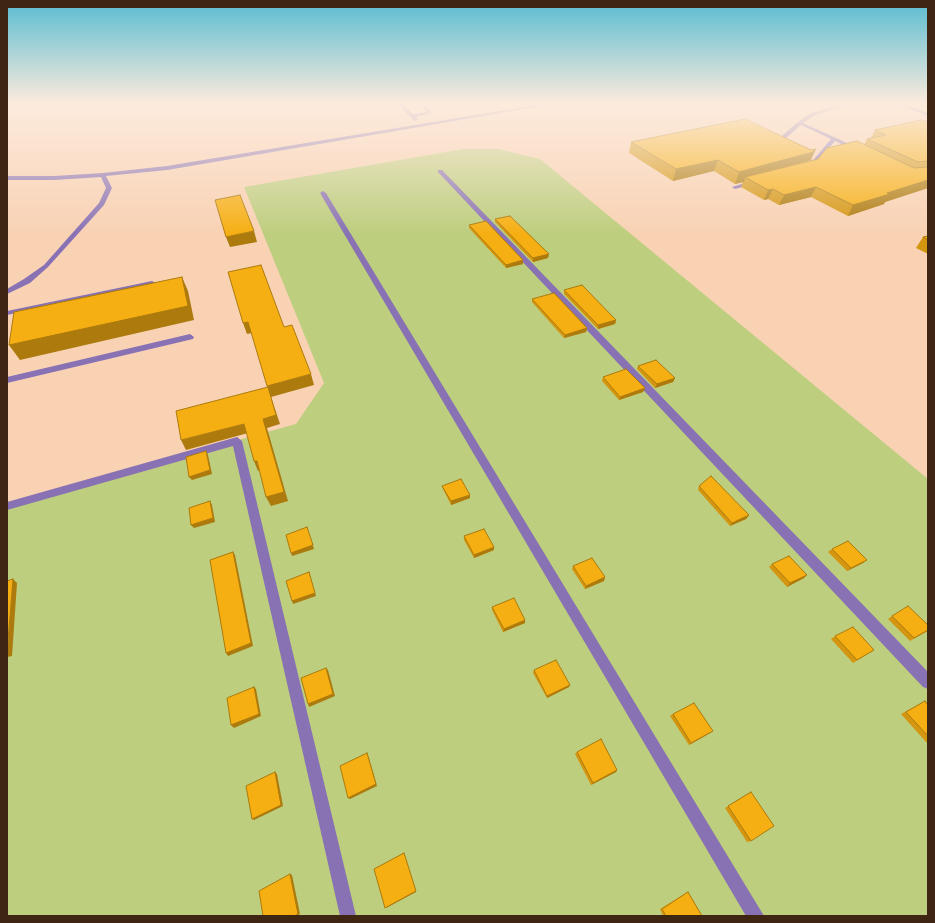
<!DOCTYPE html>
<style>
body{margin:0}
#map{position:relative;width:935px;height:923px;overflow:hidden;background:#f9d2b4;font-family:"Roboto Condensed",sans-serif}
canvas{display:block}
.frame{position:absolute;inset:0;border:8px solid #3f2612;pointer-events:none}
</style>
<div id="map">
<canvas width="935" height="923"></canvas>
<div class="frame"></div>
</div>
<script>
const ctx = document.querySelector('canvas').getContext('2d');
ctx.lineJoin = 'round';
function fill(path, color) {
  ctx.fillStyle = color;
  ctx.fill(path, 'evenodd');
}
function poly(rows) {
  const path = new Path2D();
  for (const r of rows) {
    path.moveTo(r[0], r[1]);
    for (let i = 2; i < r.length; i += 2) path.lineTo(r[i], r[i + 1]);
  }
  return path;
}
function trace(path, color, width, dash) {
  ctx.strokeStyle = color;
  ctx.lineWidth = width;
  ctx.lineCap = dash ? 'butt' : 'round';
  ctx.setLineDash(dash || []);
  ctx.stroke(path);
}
const green = poly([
 [463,149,498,149,540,159,928,479,928,916,7,916,7,504,296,424,324,383,244,187]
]);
const minor = poly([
 [398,104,403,104,413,114,427,112,419,104,424,104,432,113,416,117,418,120,414,121,398,104],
 [542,104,554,104,167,170,106,176,112,188,104,205,48,267,30,283,7,294,7,289,24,279,44,265,99,203,106,188,101,177,54,180,7,180,7,176,54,176,103,173,167,166,542,104],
 [843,104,851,104,815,115,803,123,858,148,858,150,854,150,835,141,811,168,808,166,809,165,831,139,801,125,780,143,775,142,798,122,811,113,843,104],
 [896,104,903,104,928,113,928,116,896,104],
 [438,170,442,170,928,672,928,689,923,687,438,172,438,170],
 [755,180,758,182,757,183,735,189,732,187,755,180],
 [323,191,326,193,764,916,746,916,320,193,323,191],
 [152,281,156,283,155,285,7,315,7,311,152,281],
 [190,334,194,337,193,339,7,383,7,377,190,334],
 [237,437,242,441,356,916,340,916,233,446,7,510,7,502,237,437]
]);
const wall = poly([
 [928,122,928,188,885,202,884,204,848,216,811,197,779,205,768,199,764,200,741,187,743,182,735,184,714,171,673,181,629,153,631,142,811,161,864,145,867,139,871,138,875,130],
 [495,219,548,258,533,262,495,222],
 [469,225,523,264,506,268,469,228],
 [928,236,928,254,916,248,923,237],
 [564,290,616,320,615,324,598,329,564,294],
 [532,299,587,328,586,332,564,338,532,302],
 [638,366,675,378,673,382,655,388,637,369],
 [603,377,645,388,643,392,619,400,602,381],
 [442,486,470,495,470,498,451,505,443,489],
 [699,486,749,515,746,519,730,526,698,490],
 [464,536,494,547,494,550,474,558,464,540],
 [832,549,863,563,847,571,828,552],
 [772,564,804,578,787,587,769,567],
 [573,566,605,577,604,581,585,589,572,569],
 [492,607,525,623,503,632,492,610],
 [892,616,928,631,910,641,888,619],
 [835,636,874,650,853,663,831,639],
 [534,670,570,685,569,687,547,698,533,673],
 [925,701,928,705,928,743,927,743,901,714],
 [673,714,710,733,689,745,670,716],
 [577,752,617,770,616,772,591,785,575,754],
 [751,792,751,841,747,842,725,808],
 [688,892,702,916,663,916,660,909,686,893]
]);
const shadedWall = poly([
 [816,149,811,160,745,177,744,182,735,184,739,172],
 [718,160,714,171,673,181,676,169],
 [928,180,928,188,885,202,884,204,848,216,853,205,887,193],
 [816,187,811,197,779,205,784,195],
 [773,189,768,199,764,200,768,190],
 [254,231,257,242,230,247,226,237],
 [549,254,548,258,533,262,533,258],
 [523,260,523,264,506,268,506,265],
 [182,277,188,291,194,320,20,360,9,345],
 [616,320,615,324,598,329,598,325],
 [248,322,252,333,247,334,243,323],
 [587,328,586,332,564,338,565,335],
 [311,374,314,385,271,397,280,424,267,428,288,501,271,506,266,497,263,419,276,415,267,386],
 [675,378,673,382,655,388,657,384],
 [645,388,643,392,619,400,620,397],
 [244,424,248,433,186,450,181,440],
 [206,451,208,455,212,474,192,480,189,477],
 [254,461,257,461,261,470,258,471],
 [470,495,470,498,451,505,451,501],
 [210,501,212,505,215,522,194,528,191,525],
 [749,515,746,519,730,526,732,523],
 [307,527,314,549,292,556,291,553],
 [494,547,494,550,474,558,474,555],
 [233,552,235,555,253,646,228,656,226,653],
 [867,560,863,563,847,571,851,568],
 [309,572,316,596,293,604,292,601],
 [807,575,804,578,787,587,790,583],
 [605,577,604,581,585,589,586,586],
 [13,579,17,583,12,656,7,657],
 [525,620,525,623,503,632,504,629],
 [326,668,328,670,335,696,309,707,308,704],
 [570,685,569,687,547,698,547,696],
 [254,687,256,689,261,716,234,728,231,725],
 [713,731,710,733,689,745,691,743],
 [367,753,368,755,377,786,350,799,348,798],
 [617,770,616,772,591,785,593,783],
 [275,772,277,774,283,806,254,820,252,819],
 [404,853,416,892,386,908,385,908],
 [290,874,292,875,300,914,296,916,294,916]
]);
const building = poly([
 [745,119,811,150,816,149,813,152,739,172,718,160,676,169,631,142,745,119],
 [921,120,928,122,928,161,918,162,867,139,886,135,875,130,921,120],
 [857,141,914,168,928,167,928,180,887,193,890,194,853,205,816,187,784,195,773,189,768,190,745,177,818,159,827,148,857,141],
 [240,195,254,231,226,237,215,200,240,195],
 [510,216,549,254,533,258,495,219,510,216],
 [486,221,523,260,506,265,469,225,486,221],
 [928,236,928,240,923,237,928,236],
 [261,265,284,327,292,325,311,374,267,386,248,322,243,323,228,272,261,265],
 [182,277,188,306,9,345,14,312,182,277],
 [582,285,616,320,598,325,564,290,582,285],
 [554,293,587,328,565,335,532,299,554,293],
 [656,360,675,378,657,384,638,366,656,360],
 [626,369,645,388,620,397,603,377,626,369],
 [268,387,276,415,263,419,284,492,266,497,257,461,254,461,244,424,181,440,176,411,268,387],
 [206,451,210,470,189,477,186,457,206,451],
 [711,476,749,515,732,523,699,486,711,476],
 [461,479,470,495,451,501,442,486,461,479],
 [210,501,213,518,191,525,189,508,210,501],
 [307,527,313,545,291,553,286,535,307,527],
 [484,529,494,547,474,555,464,536,484,529],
 [848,541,867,560,851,568,832,549,848,541],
 [233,552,251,643,226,653,210,560,233,552],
 [789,556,807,575,790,583,772,564,789,556],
 [592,558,605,577,586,586,573,566,592,558],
 [309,572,315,593,292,601,286,581,309,572],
 [13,579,7,653,7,581,13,579],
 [514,598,525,620,504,629,492,607,514,598],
 [908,606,928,625,928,630,914,638,892,616,908,606],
 [853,627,874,650,857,660,835,636,853,627],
 [556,660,570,685,547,696,534,670,556,660],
 [326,668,333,694,308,704,301,678,326,668],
 [254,687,259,714,231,725,227,698,254,687],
 [925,701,928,705,928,736,906,712,925,701],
 [694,703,713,731,691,743,673,714,694,703],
 [601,739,617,770,593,783,577,752,601,739],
 [367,753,376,784,348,798,340,766,367,753],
 [275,772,281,805,252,819,246,786,275,772],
 [751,792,774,826,751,841,728,806,751,792],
 [404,853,416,891,385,908,374,869,404,853],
 [290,874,298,914,294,916,263,916,259,891,290,874],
 [688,892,702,916,666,916,662,909,688,892]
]);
fill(green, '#bdce7e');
fill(minor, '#8872b4');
fill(wall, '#d49610');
fill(shadedWall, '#ac7a0d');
fill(building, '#f6af13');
trace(building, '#ac7a0d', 1);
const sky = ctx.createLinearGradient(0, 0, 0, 234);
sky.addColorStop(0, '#58bcd1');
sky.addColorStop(0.44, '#fcebdd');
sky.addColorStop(1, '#fcebdd00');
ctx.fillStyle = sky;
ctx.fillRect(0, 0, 935, 234);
</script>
